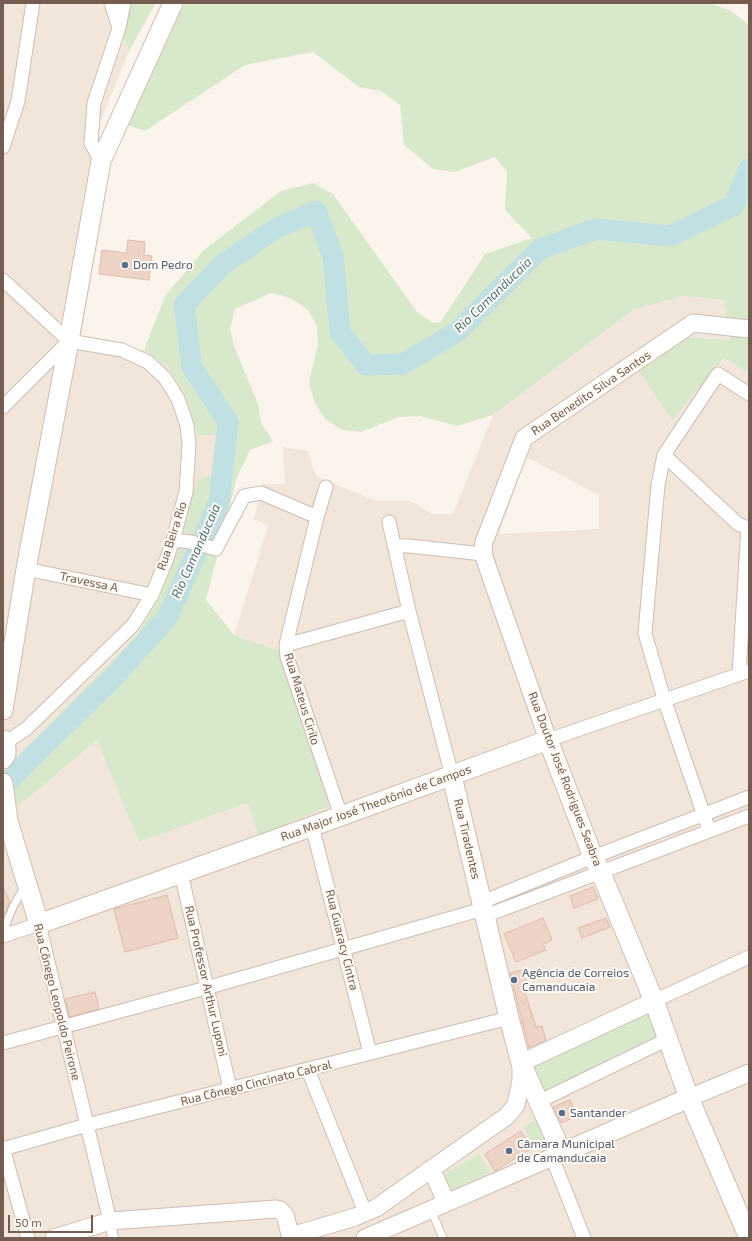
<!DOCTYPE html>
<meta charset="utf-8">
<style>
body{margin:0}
#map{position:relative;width:752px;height:1241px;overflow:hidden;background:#fbf4ec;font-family:"Exo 2",sans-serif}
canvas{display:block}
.frame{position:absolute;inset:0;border:4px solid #745c50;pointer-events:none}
.scale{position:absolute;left:8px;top:1215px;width:85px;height:18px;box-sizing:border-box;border:2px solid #745c50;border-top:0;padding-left:5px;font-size:12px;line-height:14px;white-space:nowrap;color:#745c50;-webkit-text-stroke:3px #fef9f2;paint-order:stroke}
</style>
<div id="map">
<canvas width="752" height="1241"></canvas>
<div class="frame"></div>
<div class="scale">50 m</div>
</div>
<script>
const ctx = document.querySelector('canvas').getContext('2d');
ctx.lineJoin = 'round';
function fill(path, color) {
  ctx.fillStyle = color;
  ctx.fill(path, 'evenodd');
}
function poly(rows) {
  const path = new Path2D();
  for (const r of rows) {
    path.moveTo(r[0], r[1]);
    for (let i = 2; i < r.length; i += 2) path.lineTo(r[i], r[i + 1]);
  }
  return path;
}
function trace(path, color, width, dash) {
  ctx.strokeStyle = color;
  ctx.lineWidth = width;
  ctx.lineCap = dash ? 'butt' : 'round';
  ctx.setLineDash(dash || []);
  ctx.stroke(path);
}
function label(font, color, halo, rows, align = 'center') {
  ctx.font = font + ' "Exo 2",sans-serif';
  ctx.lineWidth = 4;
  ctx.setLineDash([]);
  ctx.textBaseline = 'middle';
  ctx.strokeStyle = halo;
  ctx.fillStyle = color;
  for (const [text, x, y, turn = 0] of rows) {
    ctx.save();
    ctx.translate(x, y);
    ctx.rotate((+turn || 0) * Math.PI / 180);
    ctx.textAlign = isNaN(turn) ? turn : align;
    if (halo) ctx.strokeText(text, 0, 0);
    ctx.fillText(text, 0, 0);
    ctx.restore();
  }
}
const residential = poly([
 [3,3,113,3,121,32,129,51,95,135,109,176,81,337,144,350,168,367,186,396,198,435,219,435,216,475,177,553,158,601,136,636,15,759,3,778],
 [683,296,724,300,730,340,684,337,724,357,749,373,749,1238,3,1238,3,817,38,790,97,740,139,842,248,803,258,835,281,651,234,635,268,526,254,519,262,484,285,484,283,447,308,451,316,476,376,501,410,501,432,514,453,514,493,415,633,310],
 [526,457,599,495,599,529,499,534]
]);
const green = poly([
 [113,3,156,3,129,51,121,32],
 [185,3,710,3,731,11,749,25,749,373,724,358,672,420,638,370,684,337,730,340,724,300,683,296,633,310,493,415,457,426,420,416,399,417,361,432,342,430,325,419,314,401,309,382,318,344,317,326,308,310,291,298,271,293,235,309,230,328,234,346,258,404,261,423,273,441,250,450,237,477,206,600,234,635,281,651,329,807,258,835,248,803,139,842,97,740,38,790,3,817,3,778,15,759,136,636,158,601,177,553,197,480,216,474,219,435,198,435,186,396,168,367,144,350,165,296,204,250,281,191,313,183,333,194,417,312,433,323,441,322,485,254,532,238,505,210,507,171,495,157,455,172,433,169,404,145,400,105,381,91,359,87,313,52,245,65,145,131,125,124],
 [653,1007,666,1038,539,1099,523,1064],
 [539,1118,552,1140,536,1150,523,1127],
 [479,1154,490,1172,455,1189,449,1188,443,1177,445,1174]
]);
const river = poly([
 [3,788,26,763,112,679,167,618,219,502,228,422,192,367,184,305,222,265,275,229,316,211,333,256,340,332,366,365,403,364,457,332,540,249,596,229,670,236,734,205,749,169]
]);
const building = poly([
 [128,240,145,242,144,255,152,256,149,280,99,274,102,250,126,253,128,240],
 [3,887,10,902,3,918,3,887],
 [593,887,598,899,574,908,570,896,593,887],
 [167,895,178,938,125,952,114,909,167,895],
 [543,918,552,940,543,944,546,950,516,962,504,934,543,918],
 [606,918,610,927,582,938,578,928,606,918],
 [523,970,527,985,523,986,536,1027,542,1026,546,1040,529,1048,510,973,523,970],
 [95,992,99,1009,69,1017,65,999,95,992],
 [570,1100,577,1116,561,1123,553,1107,570,1100],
 [521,1131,532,1148,495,1171,485,1154,521,1131]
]);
const service = poly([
 [7,934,6,924,13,907,25,886],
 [431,1210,443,1238]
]);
const pedestrian = poly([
 [110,1221,113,1238]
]);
const minor = poly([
 [111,3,119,28],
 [3,147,18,101,33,3],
 [101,161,91,143,94,103,119,28,124,3],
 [3,280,69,341],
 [3,407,69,341],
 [664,455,738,524,748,528,739,674],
 [326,487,317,517,286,645,287,657,341,816],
 [389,522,409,611,452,776],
 [173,540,191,542,216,549,244,496,261,493,317,517],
 [395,546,409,546,483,554],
 [26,569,152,595],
 [286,645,409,611],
 [548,740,749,671],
 [5,743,26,729,133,625,152,595,166,561,173,540,186,492,189,444,187,425,178,399,165,378,148,362,122,350,69,341],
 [312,826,370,1053],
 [709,830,664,699,645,633,658,485,664,455,718,374,749,394],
 [181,873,230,1089],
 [482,902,593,857,749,797],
 [485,916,749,816],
 [3,936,39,924,110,1221],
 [654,1001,749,957],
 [3,1043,206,988,483,909],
 [308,1070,365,1212],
 [538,1102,668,1039],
 [3,1148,28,1238],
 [3,1149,87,1125,509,1018],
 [552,1157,584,1238]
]);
const tertiary = poly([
 [548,740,483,554,484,542,524,438,693,323,749,329],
 [689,1098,749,1073],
 [428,1171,435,1177,443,1195,444,1204],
 [291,1236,355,1217,376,1208,507,1116,512,1110,516,1105,521,1080,521,1063,654,1001],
 [54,1238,110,1221,276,1209,280,1210,285,1215,291,1238],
 [365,1238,562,1153]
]);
const secondary = poly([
 [3,710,26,569,66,357,101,161,173,3],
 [3,740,6,748,6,754,3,759],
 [452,776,509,1018,521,1063,562,1153,689,1098],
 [3,783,8,821,39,924,341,816,548,740,593,857,601,873,654,1001,689,1098,749,1238]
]);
const markers = [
 [125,265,4,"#5c6f8a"],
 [514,980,4,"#5c6f8a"],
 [562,1113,4,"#5c6f8a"],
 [509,1151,4,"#5c6f8a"]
];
const serviceNames = [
 ["Dom Pedro",133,265],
 ["Agência de Correios",522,973],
 ["Camanducaia",522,987],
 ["Santander",570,1113],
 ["Câmara Municipal",517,1144],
 ["de Camanducaia",517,1158]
];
const streetNames = [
 ["Rua Benedito Silva Santos",591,393,-34],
 ["Rua Beira Rio",172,536,-72],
 ["Travessa A",89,582,12],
 ["Rua Mateus Cirilo",302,699,73],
 ["Rua Doutor José Rodrigues Seabra",565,779,69],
 ["Rua Major José Theotônio de Campos",376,803,-20],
 ["Rua Tiradentes",467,839,77],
 ["Rua Guaracy Cintra",342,940,76],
 ["Rua Professor Arthur Luponi",206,981,77],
 ["Rua Cônego Leopoldo Peirone",57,1002,76],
 ["Rua Cônego Cincinato Cabral",256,1083,-14]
];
const waterNames = [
 ["Rio Camanducaia",493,295,-44],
 ["Rio Camanducaia",196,551,-66]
];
fill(residential, '#f2e6db');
fill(green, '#d8e8cb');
trace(river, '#c1e0e3', 21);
fill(building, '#eed4c6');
trace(building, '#dfbba8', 1);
trace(service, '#cdbdb2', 9);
trace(pedestrian, '#cdbdb2', 12);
trace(minor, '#cdbdb2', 15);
trace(tertiary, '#cdbdb2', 19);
trace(secondary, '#cfbdb0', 21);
trace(service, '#fff', 7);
trace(pedestrian, '#fff', 10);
trace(minor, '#fff', 13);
trace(tertiary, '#fff', 17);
trace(secondary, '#fff', 19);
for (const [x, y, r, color] of markers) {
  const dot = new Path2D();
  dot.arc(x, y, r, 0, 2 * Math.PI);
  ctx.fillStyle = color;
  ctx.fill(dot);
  trace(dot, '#fef9f2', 1.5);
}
label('12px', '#4e5e75', '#fef9f2', serviceNames, 'left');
label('12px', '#745c50', '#fef9f2', streetNames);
label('italic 13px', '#48777e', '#fef9f2', waterNames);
</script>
